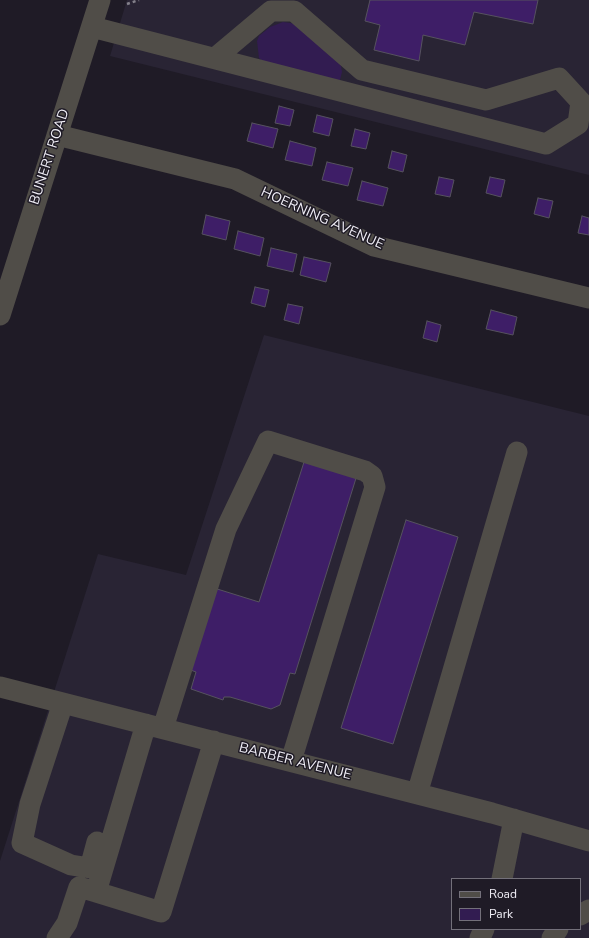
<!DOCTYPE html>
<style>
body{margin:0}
#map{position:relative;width:589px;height:938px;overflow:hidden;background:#1f1b26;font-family:"Nunito Sans",sans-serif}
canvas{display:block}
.legend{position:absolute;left:451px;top:878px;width:130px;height:52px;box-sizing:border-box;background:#1f1b26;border:1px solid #73707a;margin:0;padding:5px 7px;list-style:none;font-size:12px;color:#f1eff7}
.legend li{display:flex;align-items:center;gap:8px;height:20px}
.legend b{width:20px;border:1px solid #73707a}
</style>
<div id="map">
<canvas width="589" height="938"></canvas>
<ul class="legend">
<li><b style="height:5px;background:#504d48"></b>Road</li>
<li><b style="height:11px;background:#321c51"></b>Park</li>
</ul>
</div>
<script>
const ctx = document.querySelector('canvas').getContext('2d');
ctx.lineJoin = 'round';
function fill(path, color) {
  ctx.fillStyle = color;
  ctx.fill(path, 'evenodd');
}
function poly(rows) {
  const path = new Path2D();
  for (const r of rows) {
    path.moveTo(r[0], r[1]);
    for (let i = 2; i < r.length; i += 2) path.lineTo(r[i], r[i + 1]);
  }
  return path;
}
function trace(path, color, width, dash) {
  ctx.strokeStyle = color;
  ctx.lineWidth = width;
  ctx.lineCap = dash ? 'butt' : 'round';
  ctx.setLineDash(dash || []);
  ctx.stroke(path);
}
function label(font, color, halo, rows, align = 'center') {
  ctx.font = font + ' "Nunito Sans",sans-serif';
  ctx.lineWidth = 3;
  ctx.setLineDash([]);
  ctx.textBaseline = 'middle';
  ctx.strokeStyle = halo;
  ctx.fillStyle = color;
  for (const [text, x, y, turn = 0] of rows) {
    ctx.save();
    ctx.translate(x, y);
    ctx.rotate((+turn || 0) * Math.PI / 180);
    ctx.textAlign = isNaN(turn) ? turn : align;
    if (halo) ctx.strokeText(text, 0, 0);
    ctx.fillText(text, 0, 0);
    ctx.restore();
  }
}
const built = poly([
 [127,0,589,0,589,175,110,56],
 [264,335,589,416,589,938,0,938,0,861,98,554,186,575],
 [452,879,580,879,580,929,452,929]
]);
const green = poly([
 [283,22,297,24,337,60,341,66,342,72,340,80,339,81,263,62,259,58,257,41,259,36,270,27]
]);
const building = poly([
 [370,0,538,0,533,24,474,12,465,45,423,35,419,61,374,50,380,25,365,21,370,0],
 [279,106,294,110,290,126,275,123,279,106],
 [317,115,333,119,329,136,313,132,317,115],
 [252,123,278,129,273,148,247,141,252,123],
 [355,129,370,133,366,149,351,146,355,129],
 [290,141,316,148,312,166,285,160,290,141],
 [392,151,407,155,403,172,388,168,392,151],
 [327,162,353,168,348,186,322,180,327,162],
 [439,177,454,180,450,197,435,194,439,177],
 [490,177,505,180,501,197,486,193,490,177],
 [362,181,388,188,383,206,357,200,362,181],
 [538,198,553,201,549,218,534,214,538,198],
 [206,215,230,221,226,240,202,234,206,215],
 [582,216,589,218,589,235,578,233,582,216],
 [238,231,264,238,260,256,234,249,238,231],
 [271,248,297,254,293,272,267,266,271,248],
 [304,257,331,263,326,282,300,275,304,257],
 [255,287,269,290,265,307,251,303,255,287],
 [288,304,303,307,299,324,284,320,288,304],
 [491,310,517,317,513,335,486,329,491,310],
 [427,321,441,325,437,342,423,338,427,321],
 [305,459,357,475,295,674,290,673,280,705,271,709,230,697,224,697,223,700,191,689,196,672,188,669,214,588,259,602,305,459],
 [406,520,458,537,393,744,341,728,406,520]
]);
const path = poly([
 [127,4,139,0]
]);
const minor = poly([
 [92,27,546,144,578,124,581,102,559,78,486,100,362,70,294,11,271,11,215,58],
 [57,135,235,179,374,246,589,298],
 [0,315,100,0],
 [0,687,492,813,589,841],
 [63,703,30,804,22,843,71,865,90,868,97,842],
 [146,724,96,892,161,912,214,741],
 [163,728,226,529,268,441,365,471,372,476,375,487,291,761],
 [417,794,517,452],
 [502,879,514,819],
 [580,915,589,910],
 [57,938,67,923,79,887,96,892],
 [480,938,484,929],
 [552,938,558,929]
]);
const streetNames = [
 ["BUNERT ROAD",50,157,-72],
 ["HOERNING AVENUE",322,219,24],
 ["BARBER AVENUE",295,762,14]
];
fill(built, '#292434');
fill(green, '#321c51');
fill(building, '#3e1e67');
trace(building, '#56525f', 1);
trace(path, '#84818b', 2.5, [3, 3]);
trace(minor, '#504d48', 21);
label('14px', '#f1eff7', '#1f1b26', streetNames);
</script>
